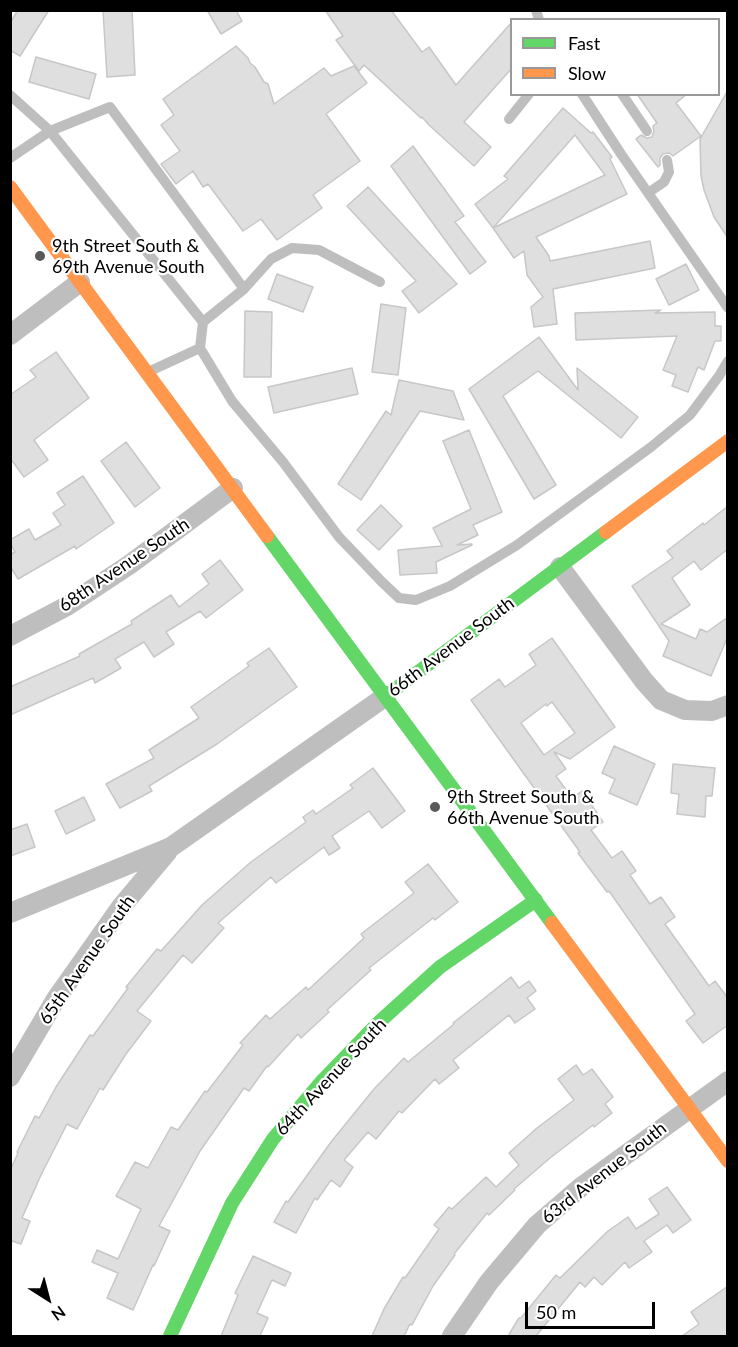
<!DOCTYPE html>
<style>
body{margin:0}
#map{position:relative;width:738px;height:1347px;overflow:hidden;background:#fff;font-family:Lato,sans-serif}
canvas{display:block}
.frame{position:absolute;inset:0;border:12px solid #000;pointer-events:none}
.legend{position:absolute;left:510px;top:18px;width:210px;height:78px;box-sizing:border-box;background:#fff;border:2px solid #999;margin:0;padding:8px 10px;list-style:none;font-size:18px;color:#000}
.legend li{display:flex;align-items:center;gap:12px;height:30px}
.legend b{width:30px;border:2px solid #999}
.north{position:absolute;left:18px;top:1269px;width:60px;height:60px;-webkit-text-stroke:4px #fff;paint-order:stroke;rotate:144deg;font-size:16px;font-weight:700;line-height:24px;text-align:center;color:#000}
.north::after{content:'';display:block;margin:auto;width:21px;height:27px;background:#000;clip-path:polygon(50% 0,100% 100%,50% 72%,0 100%)}
.scale{position:absolute;left:525px;top:1302px;width:130px;height:27px;box-sizing:border-box;border:3px solid #000;border-top:0;padding-left:8px;font-size:18px;line-height:21px;white-space:nowrap;color:#000;-webkit-text-stroke:4px #fff;paint-order:stroke}
</style>
<div id="map">
<canvas width="738" height="1347"></canvas>
<div class="frame"></div>
<ul class="legend">
<li><b style="height:8px;background:#63d668"></b>Fast</li>
<li><b style="height:8px;background:#ff974d"></b>Slow</li>
</ul>
<div class="north">N</div>
<div class="scale">50 m</div>
</div>
<script>
const ctx = document.querySelector('canvas').getContext('2d');
ctx.lineJoin = 'round';
function fill(path, color) {
  ctx.fillStyle = color;
  ctx.fill(path, 'evenodd');
}
function poly(rows) {
  const path = new Path2D();
  for (const r of rows) {
    path.moveTo(r[0], r[1]);
    for (let i = 2; i < r.length; i += 2) path.lineTo(r[i], r[i + 1]);
  }
  return path;
}
function trace(path, color, width, dash) {
  ctx.strokeStyle = color;
  ctx.lineWidth = width;
  ctx.lineCap = dash ? 'butt' : 'round';
  ctx.setLineDash(dash || []);
  ctx.stroke(path);
}
function label(font, color, halo, rows, align = 'center') {
  ctx.font = font + ' Lato,sans-serif';
  ctx.lineWidth = 4.5;
  ctx.setLineDash([]);
  ctx.textBaseline = 'middle';
  ctx.strokeStyle = halo;
  ctx.fillStyle = color;
  for (const [text, x, y, turn = 0] of rows) {
    ctx.save();
    ctx.translate(x, y);
    ctx.rotate((+turn || 0) * Math.PI / 180);
    ctx.textAlign = isNaN(turn) ? turn : align;
    if (halo) ctx.strokeText(text, 0, 0);
    ctx.fillText(text, 0, 0);
    ctx.restore();
  }
}
const building = poly([
 [18,10,49,10,20,56,10,50,10,23,18,10],
 [103,10,132,10,135,75,107,77,103,10],
 [207,10,236,10,242,21,221,34,207,10],
 [325,10,391,10,422,52,429,47,456,85,512,22,512,68,464,122,491,147,474,166,429,125,422,117,421,118,364,65,359,71,336,40,343,36,325,10],
 [236,46,248,58,250,63,255,67,264,82,268,84,274,104,324,68,331,76,354,66,367,83,326,114,360,161,313,195,322,208,277,240,261,219,243,231,208,184,203,187,193,171,176,184,161,164,180,151,161,125,174,115,163,99,236,46],
 [36,57,96,74,89,99,29,82,36,57],
 [728,90,728,238,714,217,704,190,701,176,700,139,728,90],
 [637,94,687,94,676,103,701,136,673,156,669,153,663,154,660,158,660,165,658,167,636,139,641,135,647,138,652,137,654,131,653,126,657,123,637,94],
 [563,108,591,133,593,132,612,157,610,159,627,194,536,237,549,256,550,261,650,241,655,268,553,289,557,324,534,327,531,307,543,297,527,275,524,251,514,258,493,228,605,175,575,135,493,228,475,204,508,179,504,176,563,108],
 [413,146,464,216,455,222,486,262,470,274,391,166,413,146],
 [368,187,457,284,419,313,402,291,416,281,347,206,368,187],
 [686,264,699,290,669,305,656,279,686,264],
 [277,274,313,287,303,312,268,299,277,274],
 [381,304,406,308,398,375,372,372,381,304],
 [661,310,655,313,715,312,715,326,721,326,721,341,715,341,704,370,698,367,688,392,672,386,676,375,663,370,677,336,576,340,575,313,661,310],
 [245,311,272,312,271,377,244,377,245,311],
 [539,337,578,390,577,368,638,417,621,438,538,371,503,396,556,485,534,499,469,389,539,337],
 [56,352,89,398,34,440,48,460,24,477,10,458,10,395,36,377,30,370,56,352],
 [352,368,358,394,274,413,268,387,352,368],
 [399,380,453,391,464,420,420,411,361,500,338,484,386,411,391,415,399,380],
 [469,430,502,512,473,525,478,535,457,545,472,544,472,545,436,562,437,573,400,575,398,550,442,546,433,528,471,509,443,441,469,430],
 [126,442,160,488,135,507,101,461,126,442],
 [83,476,114,523,76,549,75,546,18,579,10,566,10,555,15,552,10,543,10,540,29,529,35,540,61,525,53,513,65,505,57,493,83,476],
 [381,505,402,526,379,550,357,530,381,505],
 [728,506,728,549,701,570,694,561,672,578,690,605,661,624,696,639,700,629,707,632,728,617,728,636,711,676,663,656,669,641,632,586,673,558,667,551,703,523,704,525,728,506],
 [220,560,243,590,206,618,200,611,166,632,174,644,154,657,144,642,115,659,121,668,95,683,93,678,10,715,10,687,80,656,79,654,132,624,131,621,171,595,179,607,209,584,202,574,220,560],
 [552,638,615,727,570,759,554,752,566,769,556,776,572,798,582,791,603,822,591,830,612,858,622,851,636,871,630,875,650,904,661,897,675,917,665,924,709,986,715,981,728,998,728,1025,703,1043,686,1021,695,1014,609,891,607,892,578,853,580,852,471,700,499,679,505,687,536,665,529,654,552,638],
 [552,702,575,733,544,755,521,723,546,704,547,706,552,702],
 [269,648,297,687,217,744,149,786,152,791,120,808,106,784,154,758,149,750,199,718,191,707,249,666,247,663,269,648],
 [614,746,655,764,637,805,609,793,615,779,602,773,614,746],
 [673,764,715,768,712,796,706,796,705,817,677,814,679,794,671,793,673,764],
 [373,768,405,811,382,828,369,811,332,836,340,848,329,855,324,847,276,883,271,877,218,923,224,928,192,963,183,955,137,1011,151,1021,126,1054,103,1090,100,1088,77,1129,67,1124,41,1175,22,1218,30,1221,21,1244,12,1241,10,1244,10,1171,18,1153,17,1152,35,1116,39,1118,56,1087,90,1035,93,1036,128,988,126,987,157,949,161,951,202,905,251,862,306,822,303,817,313,810,316,814,353,788,350,785,373,768],
 [84,797,95,820,66,834,55,811,84,797],
 [27,824,35,847,10,856,10,830,27,824],
 [428,864,458,902,435,920,433,918,369,968,371,970,327,1010,329,1012,301,1038,298,1034,268,1067,267,1066,249,1091,244,1088,200,1151,159,1226,170,1231,154,1266,153,1265,133,1310,107,1298,118,1273,92,1262,97,1250,118,1259,141,1209,116,1196,135,1162,148,1168,171,1127,178,1130,205,1091,207,1092,243,1045,240,1043,266,1015,270,1019,306,987,308,990,364,938,361,934,414,893,405,882,428,864],
 [511,977,519,988,529,981,536,991,527,998,535,1009,515,1023,509,1015,453,1060,459,1068,439,1084,435,1079,402,1113,399,1111,376,1139,368,1132,344,1160,353,1167,340,1187,331,1180,317,1200,315,1198,296,1233,274,1222,286,1201,288,1202,331,1142,374,1089,404,1058,408,1062,454,1024,453,1023,511,977],
 [576,1065,583,1075,592,1069,613,1097,605,1104,612,1113,594,1127,593,1125,550,1158,514,1189,515,1190,489,1215,487,1213,454,1254,455,1255,433,1286,412,1325,410,1324,404,1336,372,1336,384,1309,403,1277,405,1278,439,1229,434,1225,449,1207,452,1209,486,1177,496,1187,519,1165,509,1153,537,1128,574,1100,558,1079,576,1065],
 [667,1187,691,1220,673,1233,667,1225,644,1241,652,1252,629,1268,625,1262,602,1285,594,1277,585,1287,580,1282,536,1336,508,1336,519,1318,521,1318,556,1275,560,1278,608,1231,628,1217,636,1229,659,1214,649,1199,667,1187],
 [253,1256,291,1273,285,1286,272,1280,257,1313,268,1318,260,1336,221,1336,238,1295,235,1293,253,1256],
 [728,1286,728,1336,682,1336,699,1324,691,1312,728,1286]
]);
const lane = poly([
 [536,10,539,20],
 [582,94,621,154,728,308],
 [622,94,647,131],
 [10,95,50,131,203,322,200,348,232,401,283,462,339,537,382,582,399,598,416,600,450,586,517,545,651,447,690,415,719,376,728,361],
 [509,119,529,94],
 [10,158,50,131,110,107,244,289],
 [648,193,664,182,669,172,667,160],
 [203,322,244,289,271,259,292,248,319,250,380,282],
 [148,372,200,348]
]);
const street = poly([
 [10,335,80,282],
 [560,567,644,681,661,700,685,710,712,711,728,705],
 [10,636,67,606,129,565,233,488],
 [10,913,171,847,386,696],
 [10,1077,56,999,121,907,168,851],
 [452,1336,489,1282,537,1225,581,1187,728,1081]
]);
const fast = poly([
 [267,536,552,923],
 [386,696,606,532],
 [170,1336,232,1203,273,1139,322,1081,377,1024,440,967,536,900]
]);
const slow = poly([
 [10,187,267,536],
 [606,532,728,441],
 [552,923,728,1161]
]);
const markers = [
 [40,256,6,"#595959"],
 [435,807,6,"#595959"]
];
const poiNames = [
 ["9th Street South &",52,246],
 ["69th Avenue South",52,267],
 ["9th Street South &",447,797],
 ["66th Avenue South",447,818]
];
const streetNames = [
 ["68th Avenue South",124,565,-34],
 ["66th Avenue South",451,647,-37],
 ["65th Avenue South",87,960,-55],
 ["64th Avenue South",331,1077,-47],
 ["63rd Avenue South",604,1173,-38]
];
fill(building, '#dfdfdf');
trace(building, '#c7c7c7', 1.5);
trace(lane, '#bebebe', 10);
trace(street, '#bebebe', 20);
trace(fast, '#63d668', 14);
trace(slow, '#ff974d', 14);
for (const [x, y, r, color] of markers) {
  const dot = new Path2D();
  dot.arc(x, y, r, 0, 2 * Math.PI);
  ctx.fillStyle = color;
  ctx.fill(dot);
  trace(dot, '#fff', 2);
}
label('18px', '#000', '#fff', poiNames, 'left');
label('18px', '#000', '#fff', streetNames);
</script>
